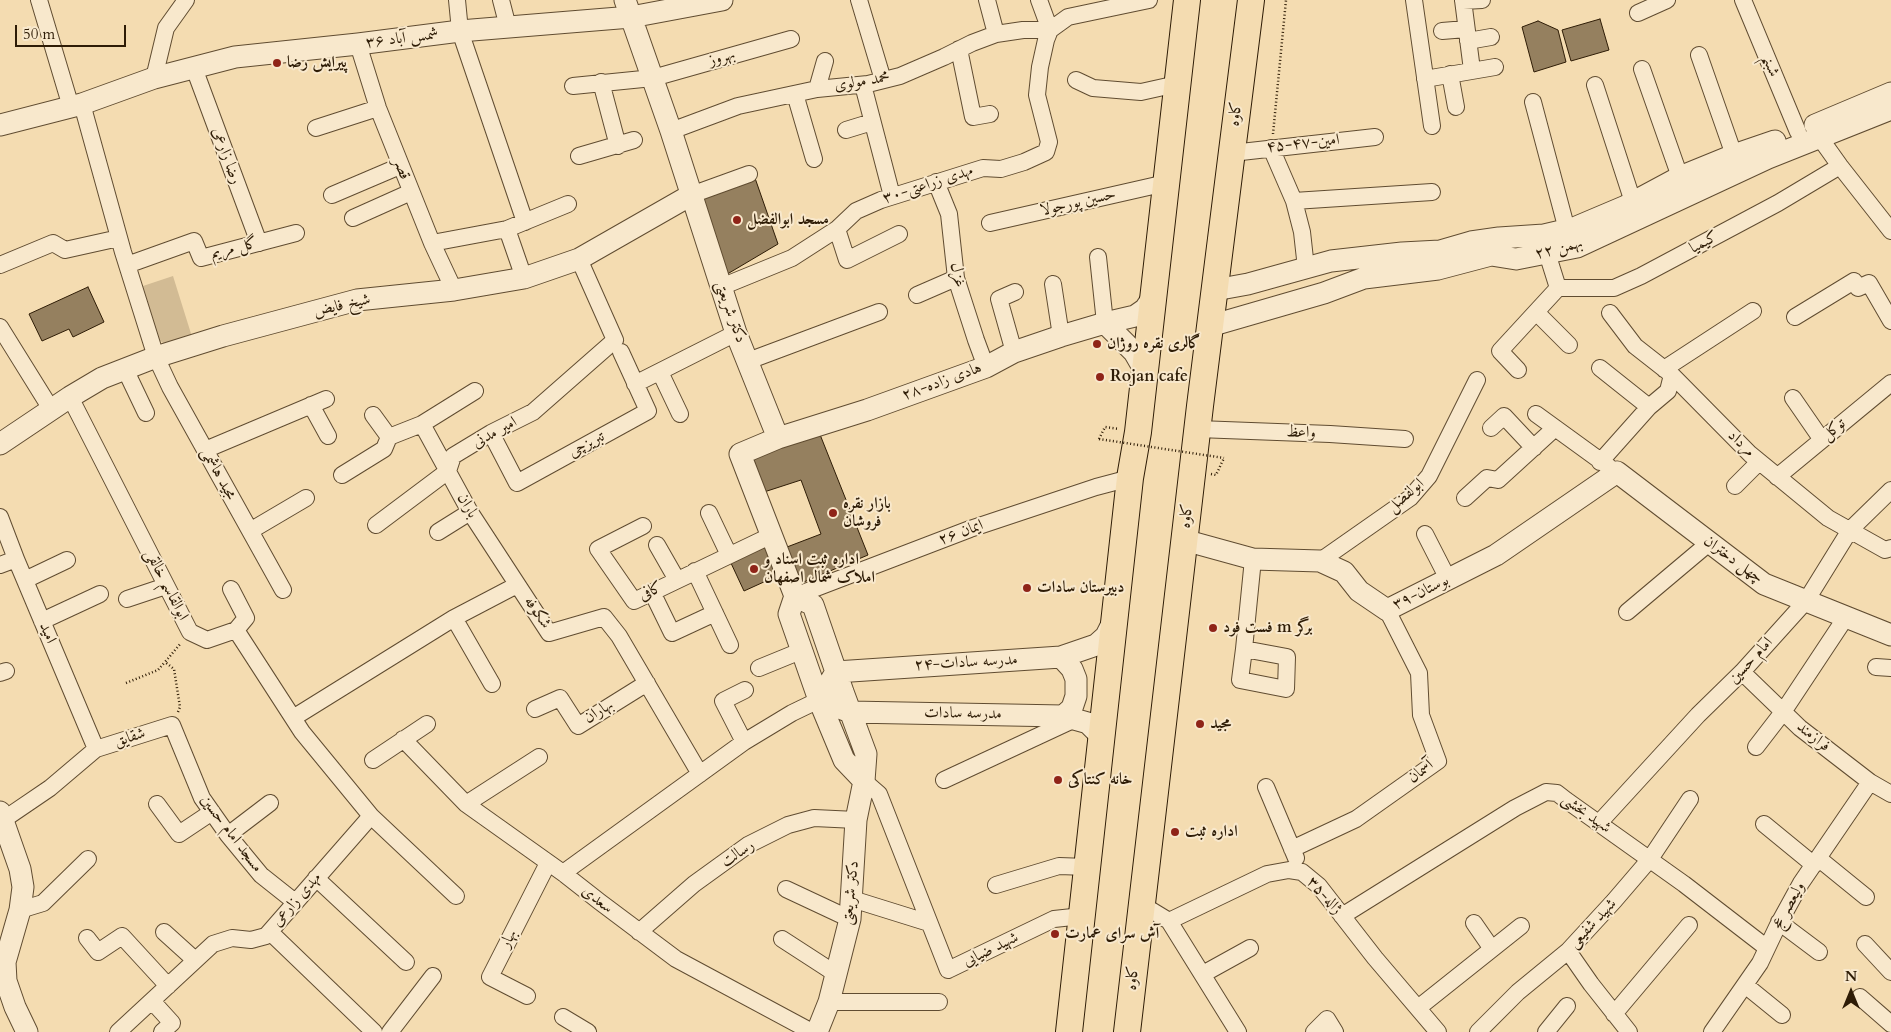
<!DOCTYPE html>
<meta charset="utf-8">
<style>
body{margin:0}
#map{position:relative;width:1891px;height:1032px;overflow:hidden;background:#f4dcb1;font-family:Cardo,serif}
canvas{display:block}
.north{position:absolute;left:1826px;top:967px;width:50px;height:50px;-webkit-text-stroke:4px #f8e8cc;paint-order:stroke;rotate:0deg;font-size:14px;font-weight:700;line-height:20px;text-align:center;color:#2e1c06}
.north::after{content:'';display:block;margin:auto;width:18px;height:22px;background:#2e1c06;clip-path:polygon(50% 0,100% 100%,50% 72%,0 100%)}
.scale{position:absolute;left:15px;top:25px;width:111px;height:22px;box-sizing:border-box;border:2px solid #2e1c06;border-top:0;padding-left:6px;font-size:15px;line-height:18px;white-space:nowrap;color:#2e1c06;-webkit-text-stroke:4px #f8e8cc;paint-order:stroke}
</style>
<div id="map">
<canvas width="1891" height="1032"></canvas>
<div class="north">N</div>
<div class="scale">50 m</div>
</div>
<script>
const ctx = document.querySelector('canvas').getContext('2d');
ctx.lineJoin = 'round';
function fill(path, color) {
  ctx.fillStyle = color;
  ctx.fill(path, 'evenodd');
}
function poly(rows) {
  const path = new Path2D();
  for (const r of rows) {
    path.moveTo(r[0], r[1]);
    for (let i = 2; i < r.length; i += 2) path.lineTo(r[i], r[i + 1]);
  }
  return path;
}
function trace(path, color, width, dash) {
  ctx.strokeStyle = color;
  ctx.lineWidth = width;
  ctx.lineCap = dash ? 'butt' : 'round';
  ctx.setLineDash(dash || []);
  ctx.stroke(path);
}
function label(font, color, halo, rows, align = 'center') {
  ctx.font = font + ' Cardo,Amiri,serif';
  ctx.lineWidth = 4;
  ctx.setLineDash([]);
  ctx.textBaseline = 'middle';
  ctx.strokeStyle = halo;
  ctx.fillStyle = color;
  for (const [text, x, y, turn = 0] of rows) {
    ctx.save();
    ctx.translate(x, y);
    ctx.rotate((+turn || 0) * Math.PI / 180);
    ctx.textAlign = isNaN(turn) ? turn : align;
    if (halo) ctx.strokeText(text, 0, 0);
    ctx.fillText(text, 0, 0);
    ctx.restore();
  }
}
const green = poly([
 [173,276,193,340,169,347,159,340,143,286]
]);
const building = poly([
 [1600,19,1609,50,1571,61,1562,30,1600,19],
 [1538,21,1558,30,1566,62,1534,72,1522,27,1538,21],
 [755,178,778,244,724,276,695,197,755,178],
 [88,287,104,322,73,337,69,329,42,341,29,314,88,287],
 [819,432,868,555,799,584,787,547,821,534,801,480,764,492,753,457,819,432],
 [766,547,777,576,744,591,730,561,766,547]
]);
const path = poly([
 [1273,134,1286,0],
 [1099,439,1105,427,1119,429],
 [1211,474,1216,475,1224,458],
 [126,683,158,670,165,662],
 [178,712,180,707,174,669,165,662,181,643]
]);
const minor = poly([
 [39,0,71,107],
 [457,0,460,31,525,222],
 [501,0,508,27],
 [859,0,883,80],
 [987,0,996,34],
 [1414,0,1432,126],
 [1463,0,1472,70],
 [1743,0,1798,132],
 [1463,1,1482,0],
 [1638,13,1667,0],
 [1442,31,1466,29],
 [1468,41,1491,37],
 [358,44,378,108,432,243,454,290],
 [959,49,973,117,990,114],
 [1699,55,1734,155],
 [194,68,259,243],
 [1642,69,1680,177],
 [1450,74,1456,107],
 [154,78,166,28,186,0],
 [1425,79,1495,67],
 [1076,80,1093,88,1141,92,1177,84],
 [601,82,618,146],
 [863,85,892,196],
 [1595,85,1633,202],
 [573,86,653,78,791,39],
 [817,89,825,61],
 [795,94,814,159],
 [1533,102,1567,230],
 [82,104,123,252,156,357,170,387,283,590],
 [316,128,378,108],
 [846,130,872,122],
 [671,131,738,106,817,89,868,84,900,76,944,57,972,43,996,34,1023,30,1050,30,1039,0],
 [1820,138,1840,166,1891,231],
 [1271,148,1294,201,1302,232,1306,268],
 [1232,153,1375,137],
 [579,156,634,140],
 [936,182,949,214,956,278,976,340,986,367],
 [332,195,400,166],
 [691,195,749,174],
 [1294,201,1432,192],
 [353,218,411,192],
 [990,223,1166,183],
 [507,229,524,278],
 [837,229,847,260,899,234],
 [432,243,507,229,568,204],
 [1547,253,1558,288],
 [1098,257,1105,323],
 [0,265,53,243,65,250,119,238],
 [127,265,194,241,201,258,296,233],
 [1053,284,1061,336],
 [721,287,792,258,837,229,856,211,881,200,983,168,1001,169,1024,162,1046,152,1049,142,1037,95,1040,67,1046,40,1050,30,1068,17,1149,0],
 [1558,288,1614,288,1641,276,1778,203,1840,166],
 [917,295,956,278],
 [1536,312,1569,345],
 [1610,313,1635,346,1672,375,1750,454,1828,518,1885,550,1891,548],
 [1795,317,1854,281,1858,288,1869,283,1891,321],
 [0,327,51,409],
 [1014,352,999,299,1015,292],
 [748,361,879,312],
 [1600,368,1649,407],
 [125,369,146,413],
 [1664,369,1753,311],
 [1518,370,1500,351,1558,288],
 [660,372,680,414],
 [635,384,736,333],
 [70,397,190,632,207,640,236,630,302,732,371,816,456,896],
 [1793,398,1822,440],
 [311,405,328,436],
 [1536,414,1609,467],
 [373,415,389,437],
 [422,424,470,512,549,633,604,617,619,636,700,774],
 [1491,428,1504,416,1534,448],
 [1198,429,1330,434,1405,439],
 [491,433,517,483,648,411,621,352],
 [205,450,326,399],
 [1600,462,1649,407,1668,391,1672,375],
 [342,475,384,449,389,437,422,424,475,391],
 [1777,477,1891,383],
 [1735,486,1759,462],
 [1465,498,1487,478,1498,480,1555,428],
 [709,513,729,555],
 [0,517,16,559,96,749],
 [376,525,448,471,453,456,491,433,533,412,615,340,579,259],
 [643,526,598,549,634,601,772,535],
 [250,531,306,498],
 [438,532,470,512],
 [1425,534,1448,579],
 [657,545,677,580],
 [1320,561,1410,498,1429,476,1477,380],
 [0,565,16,559],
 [695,571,730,645],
 [25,580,67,560],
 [231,589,246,618,236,630],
 [652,592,672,633,715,613],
 [795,596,970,529,1096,487,1130,478],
 [127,599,166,586],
 [1627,612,1709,543],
 [454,618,492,684],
 [42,621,100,594],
 [1244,649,1287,657,1286,689,1240,680,1244,649,1253,559],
 [1876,667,1891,668],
 [759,668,803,650],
 [1742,672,1800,728,1870,782,1891,794],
 [0,673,6,671],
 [535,709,560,698,578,726,647,683],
 [293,718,454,618,517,585],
 [403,739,466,804,563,873,600,902,676,959,812,1032],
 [744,742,723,701,745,690],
 [1756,747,1783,712,1846,617],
 [373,760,427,724],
 [944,780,1075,719],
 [864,781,879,794,948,970,1054,919,1082,916],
 [1266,787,1296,858],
 [157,804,179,834,212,812],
 [466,804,539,757],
 [3,820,50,788,96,749,172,725,202,798,228,835,261,875,295,902],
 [1599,823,1698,715,1742,672,1806,601,1850,530,1891,490],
 [1764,824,1814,865],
 [228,835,270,803],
 [1292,849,1356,819,1438,761,1421,715,1419,673,1387,610],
 [1818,858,1866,897],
 [563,873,744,742,792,713,819,700],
 [316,878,406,962],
 [996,885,1059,866,1087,867],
 [786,889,850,919],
 [852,899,929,923],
 [1141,904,1169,921,1238,1032],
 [20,910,43,903,88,859],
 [1342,916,1515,808,1546,792,1557,793,1566,800,1684,884,1767,948],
 [1169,921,1267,874,1289,870,1302,872,1319,886,1375,958,1438,1032],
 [1779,922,1819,952],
 [1474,923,1492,949],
 [164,932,195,960],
 [270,932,374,1032],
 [639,932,694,884,748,845,788,825,814,818,856,820],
 [87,938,98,952,122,936,168,986],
 [782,939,836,974],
 [1865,944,1891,972],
 [1568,951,1591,984,1629,1032],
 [1203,974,1250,948],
 [1745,985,1782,1015],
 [527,996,490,977,548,863],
 [1860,997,1891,1024],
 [152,1001,172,1023,162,1032],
 [829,1002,939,1002],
 [1418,1008,1521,926],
 [1614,1014,1689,925],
 [563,1017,588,1032],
 [118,1032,213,944,232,938,251,940,266,936,371,816],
 [390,1032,433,976],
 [1314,1032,1327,1019,1335,1032],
 [1478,1032,1518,992,1568,951,1614,901,1650,859,1690,799],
 [1546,1032,1567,1006],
 [1712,1032,1760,963,1778,925,1801,883,1870,782]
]);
const tertiary = poly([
 [625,0,671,131,736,333,778,438,740,454,795,596,789,614,819,700,844,760,864,781],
 [0,125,82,104,154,78,235,57,358,44,460,31,631,17,722,0],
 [1815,125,1891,93],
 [1215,290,1248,284,1331,261,1402,253,1440,251,1471,242,1499,238,1544,235,1574,228,1626,206,1680,177,1734,155,1775,141],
 [1210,326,1324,293,1364,278,1438,269,1491,255,1516,259,1577,247,1768,158,1891,109],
 [1145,371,1134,352,1105,323,1135,316,1145,309,1153,297],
 [778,438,867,410,986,367,1014,352,1061,336,1105,323],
 [0,444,70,397,102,378,156,357,223,336,357,300,454,290,524,278,579,259,691,195],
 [1184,540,1253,559,1320,561,1344,572,1359,591,1387,610,1496,555,1617,472,1764,584,1891,635],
 [795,596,813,605,843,692,866,754,864,781,856,820,850,919,829,1002,817,1032],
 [1061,657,1072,669,1076,679,1076,696,1072,708,1063,716],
 [1102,737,1088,723,1063,716,850,712,819,700,836,672,1061,657,1096,645,1106,636,1114,620],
 [0,812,20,869,23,887,20,910,5,962,6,981,15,1007,27,1032]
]);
const primary = poly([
 [1069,1032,1130,478,1138,432,1187,0],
 [1127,1032,1200,406,1251,0]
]);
const pathBridge = poly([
 [1099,439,1224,458]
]);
const markers = [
 [277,63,5,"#8f2418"],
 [737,220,5,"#8f2418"],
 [1097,344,5,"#8f2418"],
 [1100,377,5,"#8f2418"],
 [833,513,5,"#8f2418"],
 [754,569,5,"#8f2418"],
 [1027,588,5,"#8f2418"],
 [1213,628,5,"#8f2418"],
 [1200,724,5,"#8f2418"],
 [1058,780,5,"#8f2418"],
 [1175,832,5,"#8f2418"],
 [1055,934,5,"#8f2418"]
];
const streetNames = [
 ["شمس آباد ۳۶",402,39,-7],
 ["بهروز",722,58,-16],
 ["شبنم",1770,66,67],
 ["محمد مولوی",862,82,-9],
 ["کاوه",1236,114,-83],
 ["۴۵-۴۷-امین",1303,144,-6],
 ["رضا زارعی",226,156,70],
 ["قصر",401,169,69],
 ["۳۰-مهدی زراعتی",928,185,-18],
 ["حسین پورجولا",1078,203,-13],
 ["کیمیا",1704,243,-28],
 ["گل مریم",234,249,-14],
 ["۲۲ بهمن",1559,249,-14],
 ["غزل",957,275,79],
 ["شیخ فایض",342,306,-13],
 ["دکتر شریعتی",730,312,70],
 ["۲۸-هادی زاده",942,382,-20],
 ["توکل",1834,430,-39],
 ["امیر مدنی",495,433,-29],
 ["واعظ",1301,433,2],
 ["مرداد",1741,444,44],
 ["تبریزچی",587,445,-29],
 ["مجید هاشمی",218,474,61],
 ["ابولفضل",1406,496,-41],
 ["باران",467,506,60],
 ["کاوه",1187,516,-83],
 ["۲۶ ایمان",961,533,-20],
 ["چهل دختران",1733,560,36],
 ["ابوالقاسم خالقی",166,585,63],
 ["کافی",651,592,-25],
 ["۳۹-بوستان",1421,593,-26],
 ["شکوفه",537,613,55],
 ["امید",47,633,67],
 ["امام حسین",1751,661,-47],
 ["۲۴-مدرسه سادات",966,663,-3],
 ["بهاران",599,712,-32],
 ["مدرسه سادات",963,714,1],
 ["فرازمند",1813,737,39],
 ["شقایق",130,738,-18],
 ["آسمان",1421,772,-38],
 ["شهید بخشی",1586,814,35],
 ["مسجد امام حسین",231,834,53],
 ["رسالت",738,854,-33],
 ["دکتر شریعتی",851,893,-84],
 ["۳۵-ژاله",1324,896,48],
 ["مهدی زارعی",297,900,-49],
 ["سعدی",597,900,38],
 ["ولیعصر عج",1789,906,-61],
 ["شهید شفیعی",1593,924,-47],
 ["بهار",509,939,-63],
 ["شهید ضیایی",991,950,-26],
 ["کاوه",1133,978,-84]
];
const poiNames = [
 ["پیرایش رضا",287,63],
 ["مسجد ابوالفضل",747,220],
 ["گالری نقره روژان",1107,344],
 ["Rojan cafe",1110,377],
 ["بازار نقره",843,504],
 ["فروشان",843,522],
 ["اداره ثبت اسناد و",764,560],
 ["املاک شمال اصفهان",764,578],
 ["دبیرستان سادات",1037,588],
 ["فست فود m برگر",1223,628],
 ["مجید",1210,724],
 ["خانه کنتاکی",1068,780],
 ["اداره ثبت",1185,832],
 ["آش سرای عمارت",1065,934]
];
fill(green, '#d2bb94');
fill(building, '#95805f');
trace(building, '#2e1c06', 1);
trace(minor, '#604c31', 18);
trace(tertiary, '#604c31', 23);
trace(primary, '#2e1c06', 28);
trace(path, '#2e1c06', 2.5, [1, 2.5]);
trace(minor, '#f8e8cc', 16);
trace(tertiary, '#f8e8cc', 21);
trace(primary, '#f4dcb1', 26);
trace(pathBridge, '#2e1c06', 2.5, [1, 2.5]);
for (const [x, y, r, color] of markers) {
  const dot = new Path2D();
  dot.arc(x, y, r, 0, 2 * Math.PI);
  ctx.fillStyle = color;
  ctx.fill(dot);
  trace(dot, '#f8e8cc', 2);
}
label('16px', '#2e1c06', '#f8e8cc', streetNames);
label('bold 16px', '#2e1c06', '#f8e8cc', poiNames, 'left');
</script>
